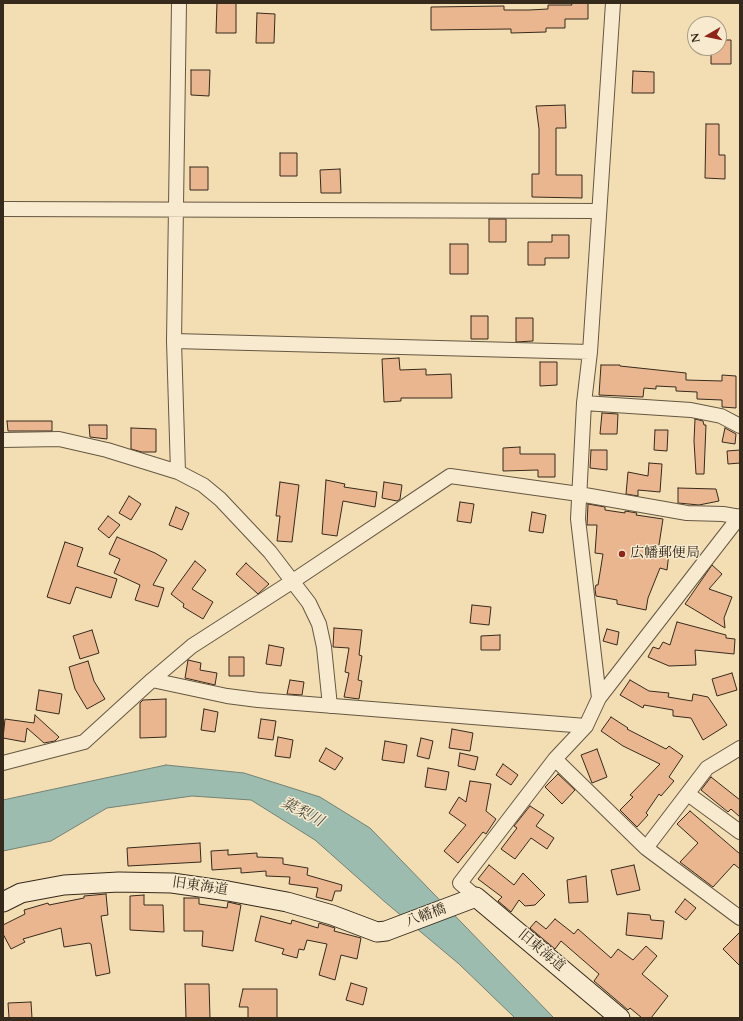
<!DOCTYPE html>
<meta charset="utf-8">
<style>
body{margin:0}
#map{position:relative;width:743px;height:1021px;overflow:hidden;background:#f3deb3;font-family:Cardo,serif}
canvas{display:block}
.frame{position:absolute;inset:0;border:4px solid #362a1c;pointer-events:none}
.north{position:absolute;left:687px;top:16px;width:40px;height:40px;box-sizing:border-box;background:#f7eace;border:1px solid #aa9d87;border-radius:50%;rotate:261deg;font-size:11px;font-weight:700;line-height:16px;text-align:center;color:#362a1c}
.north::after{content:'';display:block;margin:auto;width:14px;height:18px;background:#8f2418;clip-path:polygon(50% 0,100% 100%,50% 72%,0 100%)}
</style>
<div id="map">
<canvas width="743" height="1021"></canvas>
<div class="frame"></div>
<div class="north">N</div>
</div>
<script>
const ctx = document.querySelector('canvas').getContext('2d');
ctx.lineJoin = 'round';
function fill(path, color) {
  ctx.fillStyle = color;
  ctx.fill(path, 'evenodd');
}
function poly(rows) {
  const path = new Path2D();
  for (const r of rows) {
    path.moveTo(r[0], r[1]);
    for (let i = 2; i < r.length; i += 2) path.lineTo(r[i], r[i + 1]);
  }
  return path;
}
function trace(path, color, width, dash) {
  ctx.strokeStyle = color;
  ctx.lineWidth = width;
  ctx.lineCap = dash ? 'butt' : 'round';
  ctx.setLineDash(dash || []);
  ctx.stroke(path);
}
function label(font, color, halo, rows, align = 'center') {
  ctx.font = font + ' Cardo,"Noto Serif JP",serif';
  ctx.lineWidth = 3;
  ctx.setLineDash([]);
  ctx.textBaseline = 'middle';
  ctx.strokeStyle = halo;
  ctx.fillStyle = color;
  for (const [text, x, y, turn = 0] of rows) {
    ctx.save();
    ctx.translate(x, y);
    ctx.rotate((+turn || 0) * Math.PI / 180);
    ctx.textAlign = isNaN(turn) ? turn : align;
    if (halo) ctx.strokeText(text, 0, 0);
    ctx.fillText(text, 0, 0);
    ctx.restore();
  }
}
const water = poly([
 [166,765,244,773,320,797,370,828,554,1018,515,1018,459,964,385,902,315,840,251,800,192,796,107,808,51,841,3,851,3,800,166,765]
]);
const building = poly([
 [217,3,236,3,236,33,216,33,217,3],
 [571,3,588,3,588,19,565,19,565,28,546,28,546,32,511,33,511,29,431,30,431,7,504,6,504,10,529,10,548,9,548,5,572,5,571,3],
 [257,13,275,14,274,43,256,43,257,13],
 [719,40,731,40,731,64,711,64,711,48,719,48,719,40],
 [191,70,210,70,209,96,191,95,191,70],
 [633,71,654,72,654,93,632,93,633,71],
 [565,105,566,128,556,128,556,175,582,175,582,198,532,197,532,174,539,174,539,129,536,106,565,105],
 [706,124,719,124,719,155,725,155,725,179,705,178,706,124],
 [280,153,297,153,297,176,280,176,280,153],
 [190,167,208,167,208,190,190,190,190,167],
 [340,169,341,193,321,193,320,170,340,169],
 [489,219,506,219,506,242,489,242,489,219],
 [552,235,569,235,569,258,545,258,545,265,528,265,528,242,552,242,552,235],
 [450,244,468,244,468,274,450,274,450,244],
 [471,316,488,316,488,339,471,339,471,316],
 [516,318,533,318,533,341,516,342,516,318],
 [399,358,400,370,426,369,426,375,451,374,452,398,401,398,401,401,384,402,382,359,399,358],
 [540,362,557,362,557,385,540,386,540,362],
 [601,365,620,365,620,366,686,373,686,380,722,381,722,375,736,376,736,408,722,407,722,400,697,399,697,392,676,391,676,387,656,386,656,389,644,388,643,397,599,395,601,365],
 [602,413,618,414,617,434,600,434,602,413],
 [695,419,703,421,704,425,706,425,704,474,696,474,694,441,695,419],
 [7,421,52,421,52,431,8,431,7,421],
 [89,425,107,425,107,439,90,437,89,425],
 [131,428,156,429,156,452,142,452,131,449,131,428],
 [725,428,736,434,735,444,722,442,725,428],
 [655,430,668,430,667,451,654,450,655,430],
 [520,447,520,454,555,454,555,477,538,477,538,470,503,471,503,448,520,447],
 [591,450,607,450,607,470,590,468,591,450],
 [740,450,740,463,728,464,727,451,740,450],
 [649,463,662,464,660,492,638,490,638,496,626,494,628,472,648,476,649,463],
 [326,480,345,484,344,487,377,492,375,507,343,501,337,536,322,534,326,480],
 [280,482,299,485,292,542,277,541,280,516,276,516,280,482],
 [384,482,402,485,400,499,397,501,382,498,384,482],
 [678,488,716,489,719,501,699,505,678,503,678,488],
 [129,496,141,504,131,520,119,513,129,496],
 [460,502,474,504,471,523,457,521,460,502],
 [588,504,605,507,605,510,625,513,625,511,637,513,636,515,663,519,658,551,669,553,667,570,660,568,648,598,646,610,617,604,617,600,596,596,595,589,596,585,598,585,603,554,595,553,597,525,587,525,588,504],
 [176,507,189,513,182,530,169,525,176,507],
 [532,512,546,515,543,533,529,531,532,512],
 [108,516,120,525,109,538,98,529,108,516],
 [117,537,155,553,167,560,153,585,164,588,158,607,135,600,140,585,114,573,120,559,109,554,117,537],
 [65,542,83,548,77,566,117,579,111,598,76,587,70,604,47,597,65,542],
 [195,561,206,570,192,589,213,602,203,619,183,607,184,604,171,594,195,561],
 [246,563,269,584,258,594,236,574,246,563],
 [712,565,722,574,709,589,732,597,724,618,725,628,685,604,712,565],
 [472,605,491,607,489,625,470,623,472,605],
 [677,622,726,635,726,638,735,639,734,654,695,650,696,665,669,666,648,657,653,647,659,649,663,642,670,645,677,622],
 [334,628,362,630,359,655,362,656,358,680,362,681,359,699,344,697,349,673,345,672,349,648,333,647,334,628],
 [607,629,619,632,617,645,603,641,607,629],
 [92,630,99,653,80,659,73,636,92,630],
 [500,635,500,650,481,650,481,636,500,635],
 [269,645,284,648,281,666,266,664,269,645],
 [229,657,244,657,244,676,229,676,229,657],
 [188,660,201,663,200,670,217,673,215,685,185,678,188,660],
 [88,661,94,681,105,699,87,709,75,689,69,667,88,661],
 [732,673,737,690,717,696,712,679,732,673],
 [290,680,304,682,302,695,287,694,290,680],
 [630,680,649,691,669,693,668,697,692,701,693,694,708,697,727,725,703,740,691,718,673,716,673,710,644,705,643,708,620,695,630,680],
 [39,690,62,694,59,714,36,710,39,690],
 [166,699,166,737,140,738,140,703,143,700,166,699],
 [204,709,218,712,215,732,201,730,204,709],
 [35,715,59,737,55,741,44,743,27,728,25,742,3,738,5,719,34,723,35,715],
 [611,717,628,728,627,729,666,749,669,746,683,756,669,777,674,781,661,796,659,794,646,813,648,815,637,827,620,810,633,797,630,795,660,764,623,746,601,731,611,717],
 [261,719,276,721,273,740,258,738,261,719],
 [452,729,473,733,470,751,449,748,452,729],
 [278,737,293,740,290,758,275,756,278,737],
 [421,738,433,741,429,759,417,756,421,738],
 [385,741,407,745,404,763,382,760,385,741],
 [326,748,343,758,335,770,319,761,326,748],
 [597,749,607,777,592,783,581,755,597,749],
 [460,753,478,757,475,770,458,766,460,753],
 [503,764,518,775,511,785,496,775,503,764],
 [428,768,449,772,446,790,425,787,428,768],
 [558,774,575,790,562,804,545,787,558,774],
 [711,777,740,800,740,817,731,809,728,812,701,790,711,777],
 [470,781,491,784,486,811,496,819,486,834,483,832,458,863,444,851,466,825,449,813,459,797,466,802,470,781],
 [530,806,544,815,536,826,554,838,547,849,531,838,515,859,501,849,517,828,514,826,530,806],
 [690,811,740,854,740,869,734,864,713,887,680,862,698,843,677,824,690,811],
 [200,843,201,862,128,866,127,848,200,843],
 [228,850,228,855,257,853,257,857,283,858,283,864,308,868,307,875,342,885,341,891,335,891,332,901,316,897,318,888,289,884,290,877,266,876,266,871,241,873,241,868,212,870,211,851,228,850],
 [489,865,514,885,523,873,545,895,535,905,525,906,519,900,511,912,498,901,502,897,478,879,489,865],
 [634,865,640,890,617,895,611,870,634,865],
 [586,876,588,902,569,903,567,880,586,876],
 [106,894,108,915,101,916,110,973,96,976,91,944,89,943,64,947,61,928,23,939,25,942,11,949,3,934,3,925,25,914,24,910,48,903,49,905,84,898,84,896,106,894],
 [144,895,144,905,163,905,164,932,130,930,130,896,144,895],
 [184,898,199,898,199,904,227,908,228,902,241,905,233,951,202,946,203,931,184,931,184,898],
 [685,899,696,908,686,920,675,912,685,899],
 [628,913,650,915,651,920,664,921,662,939,626,935,628,913],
 [261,916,291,924,292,920,318,928,319,923,335,928,334,931,361,938,357,959,341,955,335,980,319,975,327,944,307,940,304,950,299,949,297,958,282,954,284,949,255,941,261,916],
 [555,919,574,934,578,929,611,958,618,949,633,960,646,946,657,956,642,974,668,996,651,1018,642,1018,630,1008,628,1010,594,981,599,974,561,941,555,949,530,928,536,921,546,929,555,919],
 [740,932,740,966,723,949,740,932],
 [351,983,367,988,363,1005,346,1000,351,983],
 [185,984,209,984,210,1018,186,1018,185,984],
 [243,989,277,989,277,1018,248,1018,248,1007,239,1007,243,989],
 [31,1002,32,1018,9,1018,8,1003,31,1002]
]);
const street = poly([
 [3,209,599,211],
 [174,341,590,352],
 [584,403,691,410,721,416,740,426],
 [3,440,59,439,107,450,178,472,203,485,220,499,270,552,309,603,319,624,324,647,330,706],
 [178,472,174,341,179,3],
 [152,680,192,646,293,581,450,476,579,494,687,513,723,514,740,517],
 [599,698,578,519,584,403,590,352,613,3],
 [555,759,646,848,740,918],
 [3,763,84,742,152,680,227,696,258,700,586,726],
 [688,794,740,832],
 [646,848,707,768,740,748],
 [476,897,460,883,555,759,586,726,599,698,740,516]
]);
const secondary = poly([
 [3,902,21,893,64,885,119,882,172,883,228,891,287,902,332,915,377,932,386,931,476,897,620,1018]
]);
const markers = [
 [622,554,4,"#8f2418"]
];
const poiNames = [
 ["広幡郵便局",630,554]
];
const streetNames = [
 ["旧東海道",200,887,8],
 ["八幡橋",426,916,-20],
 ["旧東海道",541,951,40]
];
const waterNames = [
 ["葉梨川",302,813,28]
];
fill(water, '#9bbcae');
trace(water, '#738274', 1);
fill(building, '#eab68f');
trace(building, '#362a1c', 1);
trace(street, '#655742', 16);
trace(secondary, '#362a1c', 21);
trace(street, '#f7eace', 14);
trace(secondary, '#f7eace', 19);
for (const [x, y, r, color] of markers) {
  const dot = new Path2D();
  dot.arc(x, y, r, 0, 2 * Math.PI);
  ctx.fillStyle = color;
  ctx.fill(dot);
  trace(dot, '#f7eace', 1.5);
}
label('14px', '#362a1c', '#f7eace', poiNames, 'left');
label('14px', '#362a1c', '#f7eace', streetNames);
label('italic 15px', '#4f4e40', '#f7eace', waterNames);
</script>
